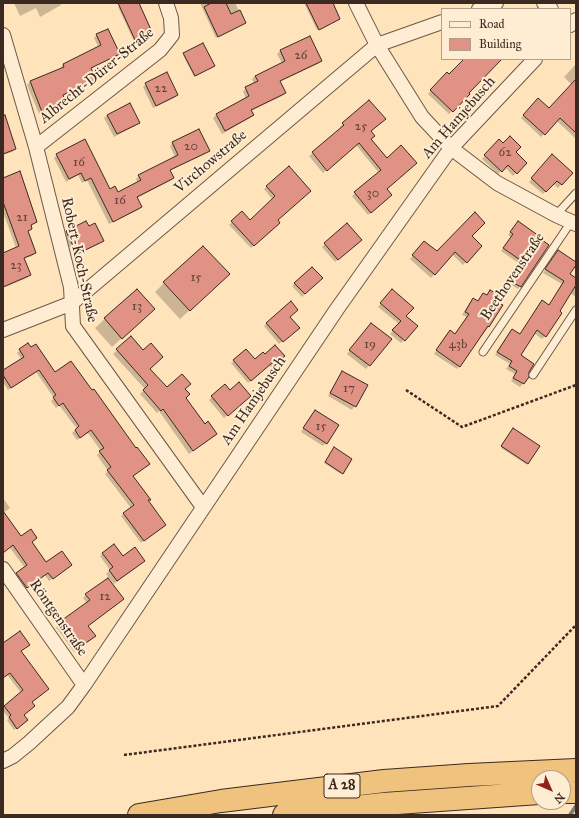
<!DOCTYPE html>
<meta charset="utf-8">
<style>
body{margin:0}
#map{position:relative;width:579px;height:818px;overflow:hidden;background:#fee3bb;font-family:"IM FELL Great Primer",serif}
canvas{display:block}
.frame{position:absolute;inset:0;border:4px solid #3b2a21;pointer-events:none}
.legend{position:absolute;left:441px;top:8px;width:130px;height:52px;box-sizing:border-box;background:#feedd3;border:1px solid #b09f8c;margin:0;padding:5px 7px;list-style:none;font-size:12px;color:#3b2a21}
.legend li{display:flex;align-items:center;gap:8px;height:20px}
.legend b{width:20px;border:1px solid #b09f8c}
.north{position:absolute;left:531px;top:770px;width:40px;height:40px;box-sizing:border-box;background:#feedd3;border:1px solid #b09f8c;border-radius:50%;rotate:135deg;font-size:11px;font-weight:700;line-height:16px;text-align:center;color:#3b2a21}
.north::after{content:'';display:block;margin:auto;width:14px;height:18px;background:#8f2418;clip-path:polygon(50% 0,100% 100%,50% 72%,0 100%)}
</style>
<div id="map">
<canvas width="579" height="818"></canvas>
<div class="frame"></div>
<ul class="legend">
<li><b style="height:5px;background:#feedd3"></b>Road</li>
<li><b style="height:11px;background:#e09285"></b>Building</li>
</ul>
<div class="north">N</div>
</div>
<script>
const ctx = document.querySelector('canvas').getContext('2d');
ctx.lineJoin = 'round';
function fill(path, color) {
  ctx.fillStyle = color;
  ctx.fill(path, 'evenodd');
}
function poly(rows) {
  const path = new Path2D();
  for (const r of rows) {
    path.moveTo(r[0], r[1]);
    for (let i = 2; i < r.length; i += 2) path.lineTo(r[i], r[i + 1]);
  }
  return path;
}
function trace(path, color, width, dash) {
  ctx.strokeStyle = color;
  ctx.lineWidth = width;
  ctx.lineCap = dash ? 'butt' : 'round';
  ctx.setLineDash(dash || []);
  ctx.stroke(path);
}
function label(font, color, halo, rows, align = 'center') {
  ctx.font = font + ' "IM FELL Great Primer",serif';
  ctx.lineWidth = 4;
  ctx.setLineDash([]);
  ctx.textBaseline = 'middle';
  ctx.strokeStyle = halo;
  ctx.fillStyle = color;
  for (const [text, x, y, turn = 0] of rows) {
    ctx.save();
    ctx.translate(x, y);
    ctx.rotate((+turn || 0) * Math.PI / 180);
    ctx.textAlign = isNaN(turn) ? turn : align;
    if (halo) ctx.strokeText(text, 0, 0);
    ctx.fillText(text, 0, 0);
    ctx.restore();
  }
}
const shadow = poly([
 [14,3,60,3,61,5,40,17,36,8,20,16],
 [124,3,138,3,151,32,150,33,134,41,118,7],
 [200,3,235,3,245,23,216,38],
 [304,3,331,3,338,20,317,30],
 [97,35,119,53,116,56,90,69,95,79,92,81,62,96,65,102,63,105,39,114,27,85,30,82,62,70,61,67,63,65,99,48,94,38],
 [310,37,321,61,318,64,279,82,285,93,282,96,251,111,253,115,250,118,222,134,213,118,216,115,246,99,243,91,254,84,252,79,255,76,282,63,277,54,280,51],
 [184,53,212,67,194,77,183,55],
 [465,59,501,59,467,93,469,94,449,114,428,94,447,74,449,75],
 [576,64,576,139,557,121,541,137,521,118,539,100,549,109,572,85,564,77],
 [146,84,177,95,174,98,153,108,143,87],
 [108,115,138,122,135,126,114,137,104,118],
 [3,121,15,149,12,152,3,155],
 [343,124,370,132,370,140,387,159,386,189,388,198,368,215,352,196,379,173,356,145,323,173,309,156,342,129,340,127],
 [499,140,515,152,526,163,513,176,505,167,498,174,482,159],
 [173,143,209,151,205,154,169,171,173,178,170,181,137,198,141,207,138,210,109,224,87,180,82,183,78,175,66,182,54,158,57,155,110,190,118,193,138,183,136,179,139,176,175,157,170,146],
 [549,159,572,173,558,188,553,183,543,194,529,182],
 [289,167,276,220,279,223,251,248,229,225,242,212,250,221,273,200,264,189],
 [3,174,5,178,36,222,30,226,31,229,28,232,35,253,32,256,23,259,30,275,27,278,3,288,3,254,16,248,3,212],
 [516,225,538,236,520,286,518,289,510,284,521,265,501,251,511,237,508,235],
 [88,227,102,241,99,244,74,256,64,235,67,232],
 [471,236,466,262,463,265,452,254,431,278,410,259,422,245,437,253],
 [357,242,335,262,322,247,325,244],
 [555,255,569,274,576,279,576,297,570,293,545,336,542,339,534,333,520,356,528,372,528,377,520,387,511,381,515,374,506,369,510,364,495,355,509,333,512,330,520,335,549,305,562,284,543,273],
 [312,268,321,278,302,297,292,286],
 [164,283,219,283,180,319,155,292],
 [136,290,144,318,112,347,95,328],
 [490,291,497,303,489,326,457,369,434,354,447,334,455,335,467,317,462,315,470,302,473,299,478,302,486,296],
 [389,294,405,316,404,340,401,343,390,334,399,324,378,307],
 [289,317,295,331,279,344,264,326,267,323],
 [368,327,390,339,366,369,347,354],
 [131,337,149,369,167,389,184,390,184,398,212,437,189,454,159,411,157,413,140,394,145,389,113,354],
 [20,350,54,373,150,500,148,501,162,527,141,543,121,516,131,508,105,474,108,471,97,455,101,451,88,433,77,440,72,433,77,429,59,405,56,408,51,401,54,398,36,372,8,390,3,382,3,372,22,360,17,353],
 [281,359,271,367,269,365,248,383,231,363,234,361],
 [342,372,366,386,352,410,328,396],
 [230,391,246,399,224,418,209,400,212,397],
 [312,414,326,443,323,446,301,432],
 [512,431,527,463,526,464,501,448],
 [333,450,342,473,341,474,324,463],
 [3,498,10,508,3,513,21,538,31,543,46,564,68,568,49,581,45,575,24,590,14,577,25,568,10,548,3,552],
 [103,553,123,557,141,564,114,584,106,574,110,570,100,556],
 [86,595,123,599,87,626,92,639,74,652,56,627,87,603,83,598],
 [3,644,20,652,31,702,23,715,24,723,14,730,7,720,9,718,3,711,3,708,21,693,3,669]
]);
const stream = poly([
 [570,815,576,806]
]);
const building = poly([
 [118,3,139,3,152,32,135,40,118,3],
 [211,3,226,3,231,14,240,10,246,23,218,37,204,7,211,3],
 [306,3,333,3,340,19,319,30,306,3],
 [108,29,120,54,91,68,96,79,63,95,66,103,42,112,30,81,64,67,63,64,101,45,96,34,108,29],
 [310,36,322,61,280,81,286,93,251,110,254,115,225,131,216,114,249,96,245,87,258,81,255,76,285,61,280,50,310,36],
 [203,43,215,66,195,76,183,53,203,43],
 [464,59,502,59,469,93,470,94,453,112,430,90,447,72,449,74,464,59],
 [167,72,178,95,156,106,145,83,167,72],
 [576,79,576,133,560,118,545,135,523,115,538,98,549,108,576,79],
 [369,100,386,119,371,131,375,136,371,139,387,158,401,145,417,163,387,189,392,195,371,213,354,192,381,170,359,143,327,171,312,152,344,125,342,123,369,100],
 [130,103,140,123,117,134,107,115,130,103],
 [5,115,16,149,3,154,3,116,5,115],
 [199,129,210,151,170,170,174,178,137,197,142,207,113,222,91,178,85,181,81,173,69,179,56,154,85,139,110,189,115,186,118,192,141,180,138,175,178,155,172,142,199,129],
 [510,136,521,147,516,152,527,163,517,174,508,165,502,172,484,155,499,139,503,143,510,136],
 [552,154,573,173,562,185,557,181,546,192,531,178,552,154],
 [289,166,311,191,278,220,280,223,254,246,231,221,242,211,250,220,275,196,266,186,289,166],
 [20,171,37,222,31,225,32,229,28,231,36,253,24,258,31,275,3,287,3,253,19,246,3,202,3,178,20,171],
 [475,212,485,223,472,236,482,246,467,263,455,252,435,275,412,255,424,241,437,251,475,212],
 [86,221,89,226,95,223,104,241,77,254,66,231,86,221],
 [518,221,539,236,538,237,549,245,521,287,512,282,523,262,503,248,513,234,510,232,518,221],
 [347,223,362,240,338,260,324,243,347,223],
 [203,246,230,274,190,311,163,282,203,246],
 [558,250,576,262,576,265,570,274,576,278,576,285,560,311,562,313,546,337,537,330,521,355,534,364,529,372,529,377,524,384,513,378,517,371,509,366,512,361,497,352,512,329,520,334,542,300,549,305,564,281,545,269,558,250],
 [312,267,323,278,305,294,294,283,312,267],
 [137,289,155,309,122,339,104,318,137,289],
 [392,289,414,308,406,316,418,326,405,341,392,330,401,321,380,303,392,289],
 [490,290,502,297,498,303,503,305,489,327,488,326,460,367,436,350,450,330,455,334,469,314,465,312,473,298,478,301,483,293,487,295,490,290],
 [291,301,298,310,290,317,300,328,283,342,266,323,291,301],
 [371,323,392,339,370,366,349,350,371,323],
 [131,336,143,350,151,343,163,357,150,369,167,387,182,374,191,384,185,389,190,394,186,398,205,424,208,421,217,434,193,451,163,409,161,411,143,390,148,385,116,349,131,336],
 [28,343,31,347,36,344,55,372,71,361,92,390,94,389,136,448,137,447,150,464,133,476,151,500,148,500,166,525,144,541,123,513,134,505,107,470,111,467,99,451,104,448,91,430,80,438,75,430,79,426,63,403,59,406,53,397,56,395,39,370,11,388,3,375,3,370,24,357,19,349,28,343],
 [275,345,285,356,274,365,272,363,251,381,233,360,246,349,255,359,263,352,265,354,275,345],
 [342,371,368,385,356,407,330,393,342,371],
 [239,382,251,396,228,416,211,396,225,384,230,390,239,382],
 [315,410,339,425,327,444,303,428,315,410],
 [513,428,540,446,528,464,501,446,513,428],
 [334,447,352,459,343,474,325,462,334,447],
 [3,511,21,536,31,529,37,538,32,542,46,562,62,551,72,565,53,579,48,573,27,588,16,573,27,565,13,545,3,553,3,511],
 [114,544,123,556,135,547,145,561,117,581,109,570,113,567,102,553,114,544],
 [108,578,124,599,88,626,96,636,77,649,58,623,90,600,85,594,108,578],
 [20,631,30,645,21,651,49,689,32,702,35,706,24,715,28,720,17,729,9,717,11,715,4,706,23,690,10,673,3,678,3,643,20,631]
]);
const path = poly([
 [406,390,462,427,576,385],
 [124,755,498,706,576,625]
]);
const lane = poly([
 [556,215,576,193],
 [483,352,571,222],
 [533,375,576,310]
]);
const street = poly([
 [356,3,377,45,422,117,451,148,497,183,556,215,576,224],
 [544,3,551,9],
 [479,9,496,3],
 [570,25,576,20],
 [3,35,36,147,71,287,73,326,203,507],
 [36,147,160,50,172,35,171,18,166,3],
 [3,330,72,303,377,45,442,22],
 [3,569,84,685],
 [3,761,13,756,29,743,68,707,84,685,337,309,451,148,535,59]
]);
const highway = poly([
 [563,792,576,792],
 [139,815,221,801,384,781,469,775,576,770],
 [284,815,383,804,539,793]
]);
const numberNames = [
 ["26",301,56],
 ["22",161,89],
 ["25",361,127],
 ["20",191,147],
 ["62",505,153],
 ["16",79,163],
 ["30",373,194],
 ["16",120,201],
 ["21",22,218],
 ["23",16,266],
 ["15",196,278],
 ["13",137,307],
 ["19",370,345],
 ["43b",458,345],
 ["17",349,389],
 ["15",321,427],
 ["12",105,597]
];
const shields = [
 [342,786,36]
];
const shieldNames = [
 ["A 28",342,786]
];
const streetNames = [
 ["Albrecht-Dürer-Straße",97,76,-39],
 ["Am Hamjebusch",459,118,-49],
 ["Virchowstraße",211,162,-40],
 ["Robert-Koch-Straße",79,260,78],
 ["Beethovenstraße",513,277,-56],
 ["Am Hamjebusch",254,401,-56],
 ["Röntgenstraße",58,618,55]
];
fill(shadow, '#0003');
trace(stream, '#79827c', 4);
fill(building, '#e09285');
trace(building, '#3b2a21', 1);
trace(lane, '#6c5848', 9);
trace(street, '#6c5848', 16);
trace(highway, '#3b2a21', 24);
trace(path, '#3b2a21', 2.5, [3, 2]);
trace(lane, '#feedd3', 7);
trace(street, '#feedd3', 14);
trace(highway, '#efc27e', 22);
label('13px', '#64443a', null, numberNames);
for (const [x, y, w] of shields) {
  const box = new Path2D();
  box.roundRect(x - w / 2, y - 12, w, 24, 3);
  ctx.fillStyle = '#feedd3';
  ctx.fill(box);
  trace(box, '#3b2a21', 1);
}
label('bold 14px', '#3b2a21', null, shieldNames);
label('15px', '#3b2a21', '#feedd3', streetNames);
</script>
